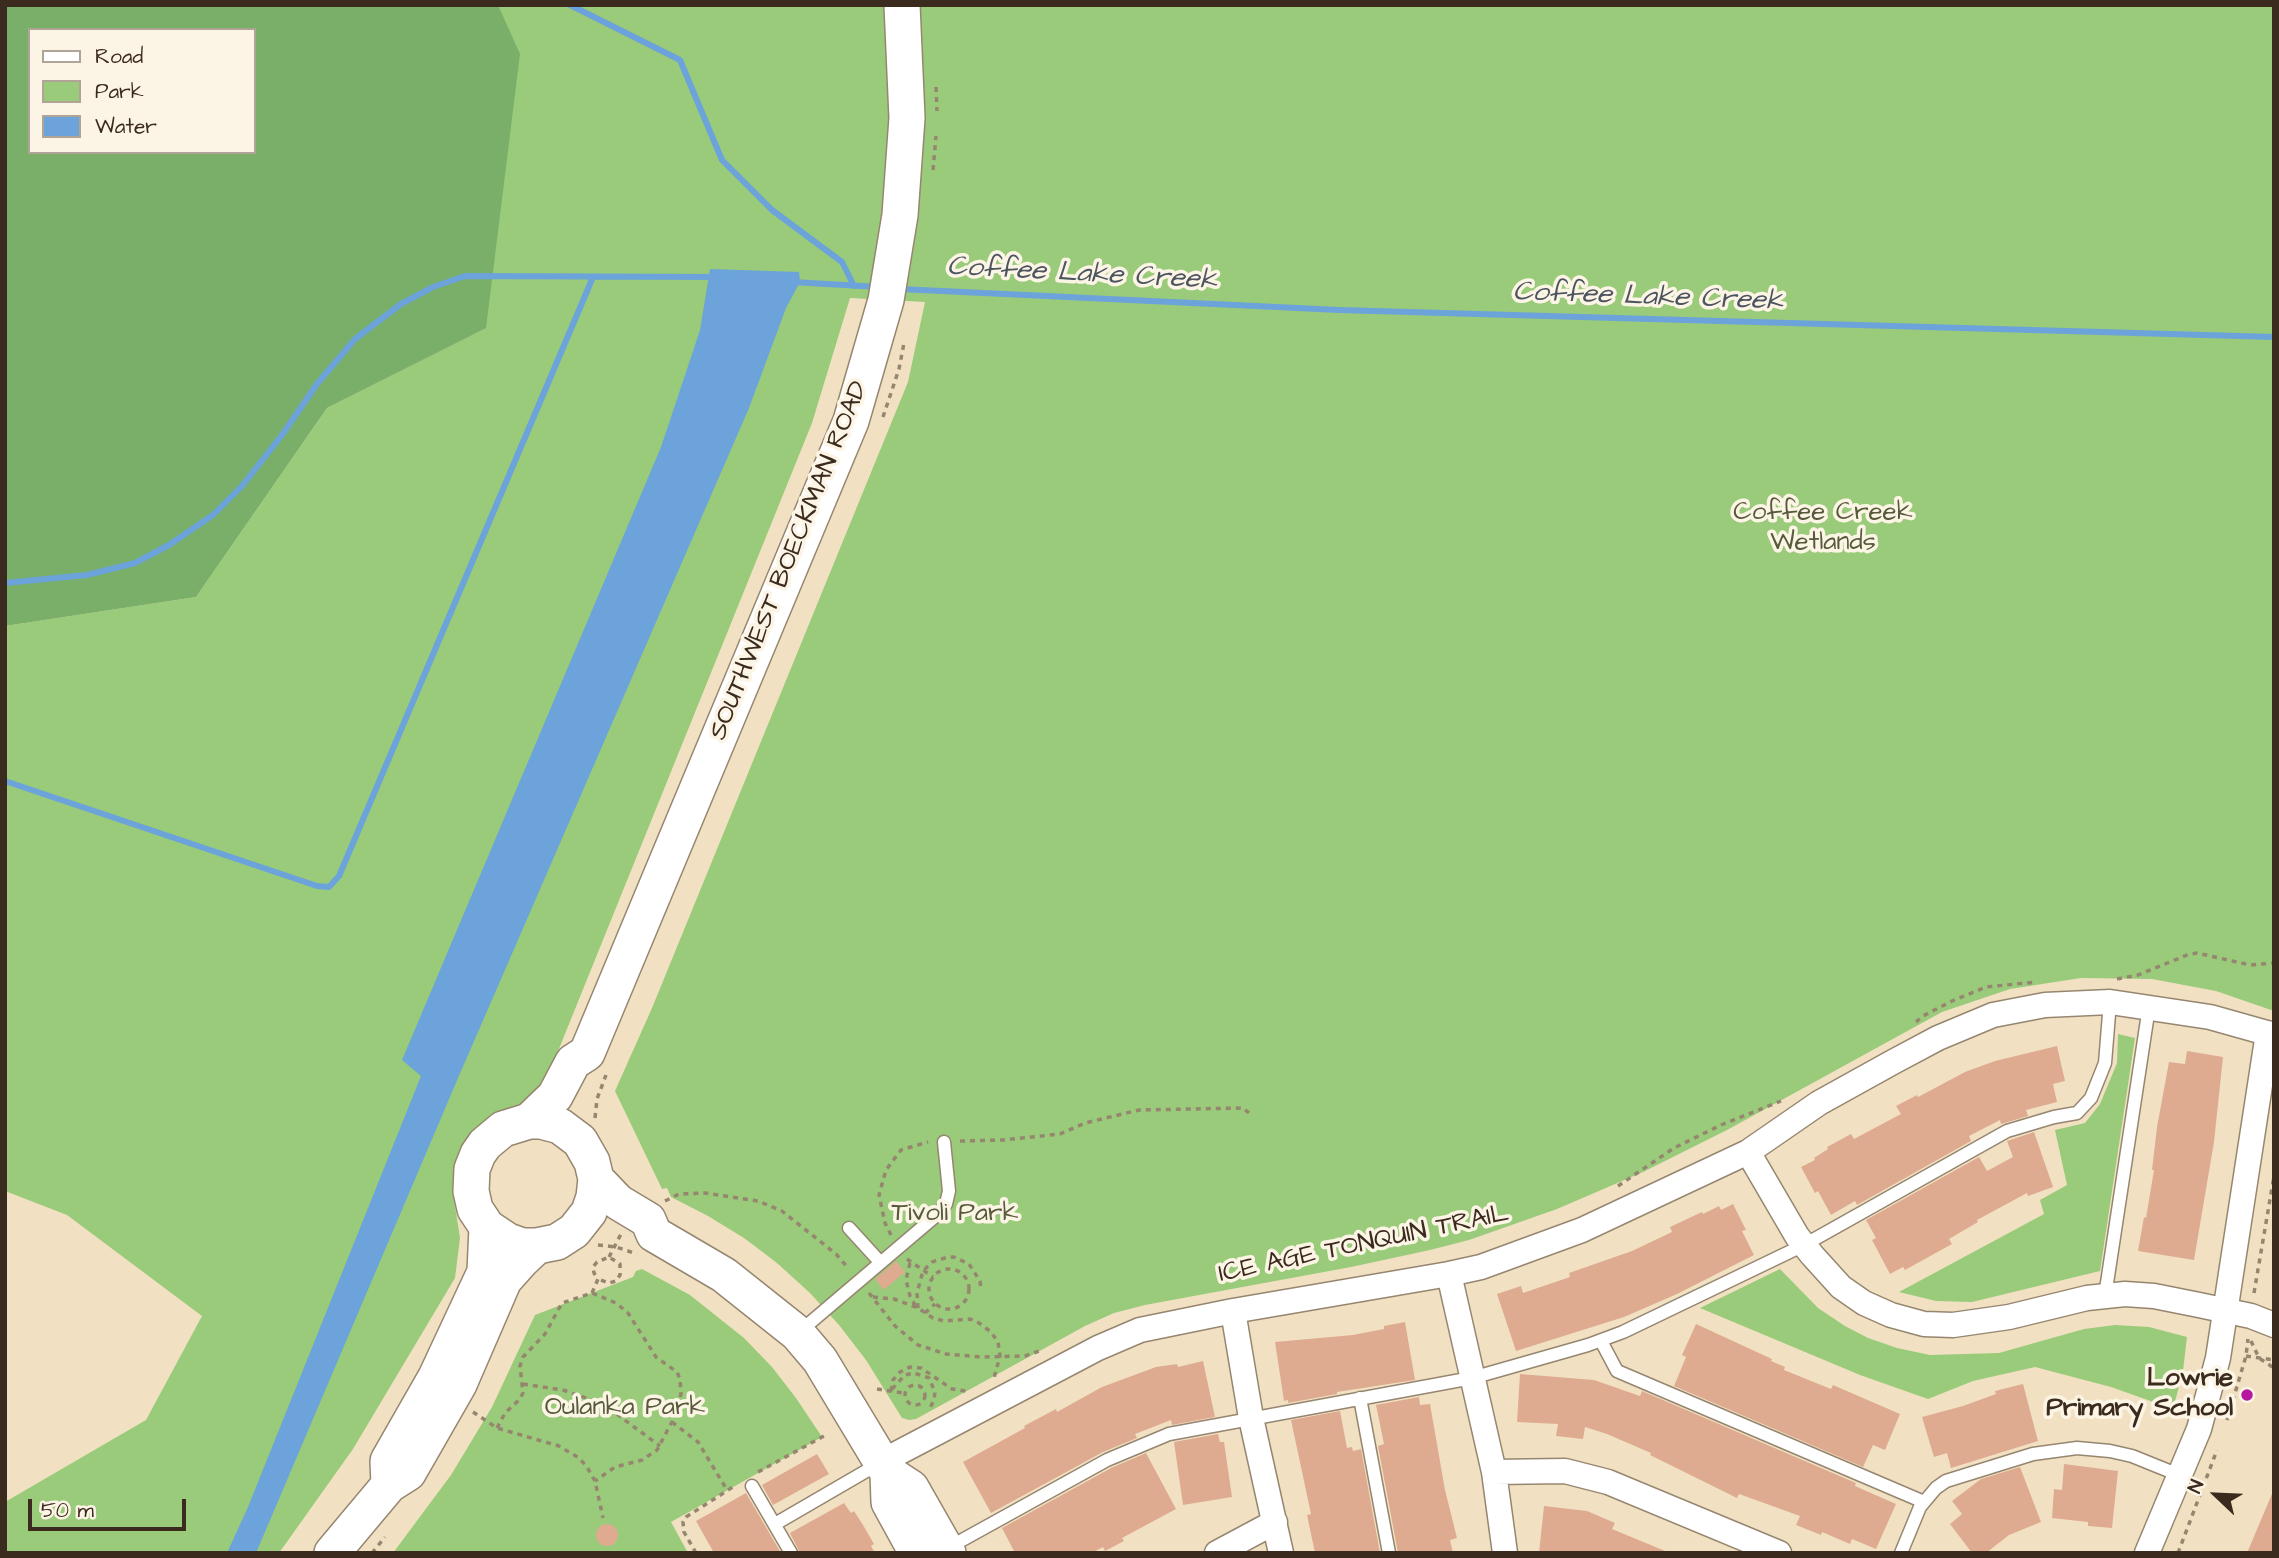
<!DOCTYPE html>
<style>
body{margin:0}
#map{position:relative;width:2279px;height:1558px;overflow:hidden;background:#f1e1c2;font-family:"Architects Daughter",sans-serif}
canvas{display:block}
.frame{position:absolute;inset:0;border:7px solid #3b2a1e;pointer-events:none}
.legend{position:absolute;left:28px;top:28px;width:228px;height:126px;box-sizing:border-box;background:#fcf5e5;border:2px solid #afa495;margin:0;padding:9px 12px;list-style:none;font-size:21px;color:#3b2a1e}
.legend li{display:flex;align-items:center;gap:14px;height:35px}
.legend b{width:35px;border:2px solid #afa495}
.north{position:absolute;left:2181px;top:1460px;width:70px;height:70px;-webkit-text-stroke:5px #fcf5e5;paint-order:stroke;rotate:293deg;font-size:19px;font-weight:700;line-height:28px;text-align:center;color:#3b2a1e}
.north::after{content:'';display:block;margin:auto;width:24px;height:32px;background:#3b2a1e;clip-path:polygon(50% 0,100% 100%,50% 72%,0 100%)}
.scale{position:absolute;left:28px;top:1499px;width:158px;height:32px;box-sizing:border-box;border:4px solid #3b2a1e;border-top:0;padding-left:9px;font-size:21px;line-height:24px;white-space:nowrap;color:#3b2a1e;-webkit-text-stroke:5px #fcf5e5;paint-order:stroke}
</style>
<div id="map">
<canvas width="2279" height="1558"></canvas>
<div class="frame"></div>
<ul class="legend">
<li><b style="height:9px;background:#fff"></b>Road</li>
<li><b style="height:19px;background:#99cb7a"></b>Park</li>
<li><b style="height:19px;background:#6ba3da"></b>Water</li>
</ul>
<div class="north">N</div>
<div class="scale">50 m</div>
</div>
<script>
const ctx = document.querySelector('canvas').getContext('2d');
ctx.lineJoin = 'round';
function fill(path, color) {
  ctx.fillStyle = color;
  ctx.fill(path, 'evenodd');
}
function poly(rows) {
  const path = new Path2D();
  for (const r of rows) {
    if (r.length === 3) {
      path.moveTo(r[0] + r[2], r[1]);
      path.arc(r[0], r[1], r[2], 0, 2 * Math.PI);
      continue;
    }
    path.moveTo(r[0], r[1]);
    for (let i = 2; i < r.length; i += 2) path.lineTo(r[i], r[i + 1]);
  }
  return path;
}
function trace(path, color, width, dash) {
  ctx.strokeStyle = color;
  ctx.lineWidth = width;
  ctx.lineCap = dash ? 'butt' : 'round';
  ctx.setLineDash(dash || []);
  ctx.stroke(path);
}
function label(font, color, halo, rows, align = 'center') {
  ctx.font = font + ' "Architects Daughter",sans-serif';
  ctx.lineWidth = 7;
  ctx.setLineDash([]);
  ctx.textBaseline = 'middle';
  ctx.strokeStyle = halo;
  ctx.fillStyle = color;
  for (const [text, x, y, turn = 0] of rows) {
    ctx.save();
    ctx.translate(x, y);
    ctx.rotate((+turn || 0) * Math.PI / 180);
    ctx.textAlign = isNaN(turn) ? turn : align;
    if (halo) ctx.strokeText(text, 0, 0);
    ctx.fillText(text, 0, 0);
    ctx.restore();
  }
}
const green = poly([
 [5,5,2274,5,2274,1011,2216,991,2152,979,2081,978,2010,989,1942,1012,1727,1130,1643,1172,1557,1209,1469,1240,1430,1250,1351,1267,1145,1305,1114,1313,1085,1326,916,1419,909,1420,902,1418,866,1360,839,1325,810,1293,777,1263,744,1238,708,1216,671,1197,667,1188,662,1189,615,1091,652,1008,908,382,925,302,850,298,812,423,550,1071,531,1100,497,1114,457,1163,453,1193,460,1238,455,1278,353,1449,279,1553,5,1553,5,1502,146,1420,202,1316,67,1215,5,1191,5,626,196,597,327,408,485,328,5,158],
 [30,30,254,30,254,152,30,152],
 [2118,1034,2135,1038,2100,1271,1972,1302,1936,1301,1899,1292,2044,1214,2040,1200,2067,1185,2055,1130,2085,1123,2100,1104,2117,1063],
 [642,1269,690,1295,744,1338,772,1367,796,1398,822,1437,671,1522,688,1553,393,1553,451,1475,492,1407,535,1315,633,1277,636,1271],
 [1780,1269,1818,1308,1845,1326,1868,1338,1897,1348,1930,1355,1999,1353,2084,1329,2115,1325,2149,1327,2187,1337,2183,1371,2173,1409,2111,1387,2035,1367,1973,1381,1928,1399,1860,1375,1700,1308]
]);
const forest = poly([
 [5,5,498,5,520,54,486,328,327,408,196,597,5,626],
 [30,30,254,30,254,152,30,152]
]);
const water = poly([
 [710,269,799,272,800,282,786,308,749,408,458,1078,256,1553,227,1553,248,1507,421,1076,402,1060,661,447,700,330]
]);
const stream = poly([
 [570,5,680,60,722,160,772,210,842,262,854,286],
 [792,282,879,287],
 [900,289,1339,310,2274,337],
 [5,583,87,575,135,563,169,545,213,515,242,486,282,435,317,384,355,339,401,304,433,287,465,276,718,277],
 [5,781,317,886,329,887,339,876,593,277]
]);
const building = poly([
 [2057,1046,2065,1081,2053,1084,2057,1102,2026,1110,2028,1116,2001,1124,2000,1120,1969,1136,1971,1141,1857,1205,1855,1201,1831,1215,1818,1191,1815,1193,1801,1167,1815,1160,1814,1158,1828,1149,1827,1147,1851,1134,1854,1139,1901,1114,1896,1106,1917,1095,1918,1097,1965,1072,1995,1061],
 [2187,1051,2223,1057,2214,1142,2194,1260,2138,1251,2144,1217,2146,1218,2154,1170,2152,1170,2157,1127,2169,1062,2185,1064],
 [2034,1132,2053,1187,2028,1196,2027,1193,1977,1220,1978,1222,1949,1239,1952,1244,1905,1270,1903,1267,1890,1274,1872,1240,1876,1238,1866,1220,1979,1157,1987,1171,2013,1157,2007,1141],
 [1733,1204,1746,1230,1742,1231,1754,1255,1677,1294,1624,1317,1516,1351,1497,1294,1521,1286,1523,1293,1570,1277,1569,1273,1632,1251,1672,1232,1670,1227,1702,1212,1703,1214,1719,1206,1721,1210],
 [896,1261,905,1272,884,1290,875,1279],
 [1405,1322,1415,1380,1337,1392,1337,1394,1288,1403,1288,1400,1284,1401,1275,1342,1353,1335,1384,1329,1384,1326],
 [1696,1324,1772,1359,1771,1361,1785,1367,1784,1370,1831,1389,1833,1385,1900,1414,1885,1450,1873,1445,1863,1467,1674,1386,1686,1357,1682,1355],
 [1203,1361,1215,1417,1172,1425,1171,1420,1135,1434,1137,1438,1103,1452,991,1513,963,1462,1025,1428,1024,1426,1056,1409,1057,1412,1102,1387,1156,1367,1177,1364,1178,1367],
 [1520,1374,1594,1380,1640,1396,1642,1391,1856,1483,1855,1486,1896,1504,1876,1549,1852,1539,1850,1544,1822,1532,1821,1535,1796,1525,1800,1516,1739,1494,1737,1498,1650,1455,1651,1453,1607,1434,1585,1427,1583,1439,1556,1436,1558,1424,1517,1422],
 [2023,1384,2038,1441,1951,1468,1947,1453,1934,1457,1922,1417,1963,1406,1996,1394,1995,1391],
 [1419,1397,1420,1405,1430,1404,1445,1490,1457,1538,1450,1540,1453,1553,1398,1553,1378,1446,1384,1444,1376,1405],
 [1340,1411,1347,1448,1352,1447,1353,1451,1361,1449,1380,1553,1315,1553,1307,1515,1311,1514,1291,1420],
 [1218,1434,1220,1442,1224,1442,1232,1497,1183,1505,1174,1442],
 [1146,1453,1176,1509,1122,1538,1124,1541,1105,1551,1103,1547,1092,1553,1015,1553,1002,1528,1111,1468],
 [817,1454,829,1474,773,1505,762,1485],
 [2064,1464,2118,1471,2112,1528,2088,1526,2088,1522,2052,1518,2054,1489,2062,1490],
 [2020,1467,2041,1522,2009,1535,1986,1553,1972,1553,1950,1524,1962,1514,1952,1501,1981,1479],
 [2274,1489,2274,1553,2247,1553],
 [746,1493,781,1553,714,1553,696,1521],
 [844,1503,851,1513,854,1511,863,1525,874,1544,871,1546,875,1553,800,1553,790,1533],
 [1544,1506,1587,1511,1615,1523,1612,1529,1670,1553,1539,1553],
 [607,1535,11]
]);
const path = poly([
 [936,87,937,111],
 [933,170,936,136],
 [883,417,899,369,904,343],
 [2117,979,2138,975,2187,955,2197,953,2250,965,2274,963],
 [1916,1022,1923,1016,1952,1001,1986,987,2036,982],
 [595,1118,597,1099,606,1075],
 [960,1141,1004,1140,1060,1134,1085,1123,1139,1110,1243,1108,1249,1113],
 [1618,1186,1674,1148,1721,1125,1781,1101],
 [665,1201,679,1194,705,1193,758,1201,782,1211,836,1254,848,1268],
 [891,1235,885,1223,879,1195,886,1170,901,1150,928,1142],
 [598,1245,616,1247,634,1253],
 [609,1257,621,1234],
 [907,1259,933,1277],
 [910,1263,906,1280,910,1296,916,1307],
 [949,1289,20],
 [592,1293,598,1279,594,1273,593,1267,597,1262,609,1257,620,1264,620,1275,616,1281,609,1283,598,1279],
 [869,1293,895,1326,918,1345,946,1354,982,1357,1025,1356,1039,1351],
 [2254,1293,2274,1176],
 [873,1297,894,1299,918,1308,933,1318,944,1321,970,1319,979,1323,991,1332,998,1342,1000,1356,994,1378],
 [918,1308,917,1293,923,1271,932,1262,945,1258,954,1257,969,1264,980,1281,981,1289],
 [925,1313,935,1304],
 [2251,1341,2259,1358,2274,1368],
 [2246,1356,2274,1360],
 [523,1384,563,1390,603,1404,660,1446],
 [915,1395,10],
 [877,1389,904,1393],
 [892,1389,905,1375,914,1373,929,1378,935,1392,934,1400,929,1410],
 [891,1391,893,1380,900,1372,910,1367,921,1368,952,1389,966,1391],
 [473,1412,497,1428,559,1446,579,1458,587,1467,595,1481,603,1518],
 [2227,1420,2246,1356,2248,1339],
 [672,1422,698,1442,727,1490],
 [497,1428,505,1413,519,1400,523,1393,520,1366,523,1357,545,1334,562,1303,592,1293,616,1303,628,1313,656,1357,677,1372,680,1379,681,1394,672,1422,657,1450,642,1460,615,1467,595,1481],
 [758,1472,824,1436],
 [372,1553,385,1537],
 [696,1553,684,1532,683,1522,686,1517,736,1485],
 [2178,1553,2217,1450]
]);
const lane = poly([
 [849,1228,880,1262],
 [2105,1296,2149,1007],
 [798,1333,938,1214,946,1204,949,1191,944,1142],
 [1601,1341,1617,1371,1924,1502],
 [1360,1398,1389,1553],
 [752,1486,791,1553],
 [775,1524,880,1463],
 [946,1549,1107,1460,1169,1434,1472,1378,1588,1345,1623,1332,1804,1245,2007,1131,2054,1117,2077,1113,2091,1098,2105,1063,2110,1002],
 [1901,1553,1920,1507,1936,1488,1946,1481,2033,1454,2077,1448,2110,1451,2132,1456,2179,1475]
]);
const street = poly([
 [1748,1152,1797,1236,1812,1255,1841,1287,1864,1303,1891,1315,1924,1324,1953,1325,2009,1317,2087,1298,2125,1294,2154,1296,2199,1305,2251,1316,2274,1325],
 [1449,1274,1494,1472,1505,1553],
 [1233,1311,1251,1418,1281,1553],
 [881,1462,1098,1348,1140,1330,1233,1311,1449,1274,1481,1267,1582,1230,1748,1152,1819,1103,1893,1062,1938,1038,1993,1015,2045,1005,2110,1002,2210,1017,2274,1035],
 [1494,1472,1565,1471,1608,1482,1779,1553],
 [1217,1553,1275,1522],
 [2147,1553,2199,1429,2218,1358,2268,1033]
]);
const secondary = poly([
 [529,1121,555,1096,573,1062,587,1053,851,421,886,300,900,215,907,118,902,5],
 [596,1179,618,1202,648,1220,654,1234,724,1275,797,1333,820,1360,888,1473,911,1488,948,1553],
 [888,1473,889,1502,917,1553],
 [389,1485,388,1461,436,1377,485,1272,487,1227,475,1209,471,1191,472,1169,478,1154,485,1144,503,1129,529,1121,541,1121,560,1126,580,1141,592,1162,596,1179,594,1197,589,1212,574,1231,557,1242,537,1246,522,1246,508,1241,487,1227],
 [332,1553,389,1485,408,1473,459,1384,504,1280,521,1261,537,1246]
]);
const markers = [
 [2247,1395,7,"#b5179e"]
];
const parkNames = [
 ["Coffee Creek",1823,514],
 ["Wetlands",1823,544],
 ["Tivoli Park",955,1215],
 ["Oulanka Park",625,1409]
];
const streetNames = [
 ["SOUTHWEST BOECKMAN ROAD",790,561,-68],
 ["ICE AGE TONQUIN TRAIL",1364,1245,-12]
];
const poiNames = [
 ["Lowrie",2233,1380],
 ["Primary School",2233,1410]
];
const waterNames = [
 ["Coffee Lake Creek",1082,275,3],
 ["Coffee Lake Creek",1648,298,2]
];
fill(green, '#99cb7a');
fill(forest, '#7aaf6a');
fill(water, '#6ba3da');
trace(stream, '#6ba3da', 6);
fill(building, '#deab91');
trace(lane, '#968670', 15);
trace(street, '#968670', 27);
trace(secondary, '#968670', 38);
trace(path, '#968670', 3.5, [5, 5]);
trace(lane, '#fff', 12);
trace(street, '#fff', 24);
trace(secondary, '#fff', 35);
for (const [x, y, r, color] of markers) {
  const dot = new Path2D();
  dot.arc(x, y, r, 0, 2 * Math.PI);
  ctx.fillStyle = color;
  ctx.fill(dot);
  trace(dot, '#fcf5e5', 2.5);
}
label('26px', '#575a3a', '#fcf5e5', parkNames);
label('26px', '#3b2a1e', '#fcf5e5', streetNames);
label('bold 26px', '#3b2a1e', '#fcf5e5', poiNames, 'right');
label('italic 28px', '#4c5460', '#fcf5e5', waterNames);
</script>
